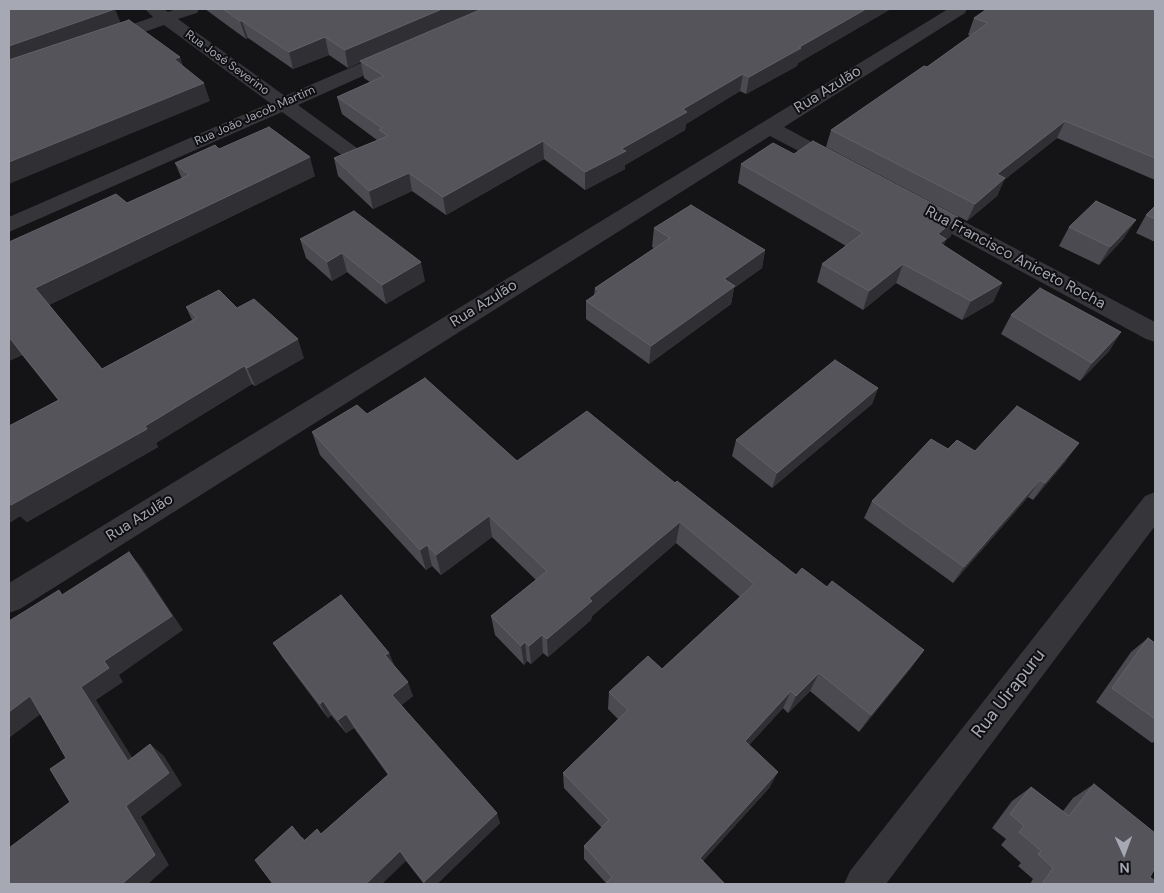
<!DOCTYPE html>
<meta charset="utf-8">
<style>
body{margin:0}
#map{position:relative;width:1164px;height:893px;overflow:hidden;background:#141315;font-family:"DM Sans",sans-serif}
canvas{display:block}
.frame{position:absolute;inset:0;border:10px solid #a6a8b4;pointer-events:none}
.north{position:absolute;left:1099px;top:828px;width:50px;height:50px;-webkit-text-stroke:4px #0f0e10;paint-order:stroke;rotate:178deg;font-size:14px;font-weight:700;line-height:20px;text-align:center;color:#a6a8b4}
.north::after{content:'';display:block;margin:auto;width:18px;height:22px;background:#a6a8b4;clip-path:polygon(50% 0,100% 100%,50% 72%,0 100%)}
</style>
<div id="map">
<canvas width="1164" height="893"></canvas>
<div class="frame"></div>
<div class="north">N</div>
</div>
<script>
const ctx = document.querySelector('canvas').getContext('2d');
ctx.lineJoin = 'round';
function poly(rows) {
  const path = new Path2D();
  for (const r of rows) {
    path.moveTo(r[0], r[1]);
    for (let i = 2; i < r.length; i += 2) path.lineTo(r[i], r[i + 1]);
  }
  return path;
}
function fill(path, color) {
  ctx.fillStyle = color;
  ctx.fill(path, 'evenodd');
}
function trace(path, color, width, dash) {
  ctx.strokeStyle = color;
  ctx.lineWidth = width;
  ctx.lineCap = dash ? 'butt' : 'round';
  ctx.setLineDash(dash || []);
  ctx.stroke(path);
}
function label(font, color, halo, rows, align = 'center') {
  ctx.font = font + ' "DM Sans",sans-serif';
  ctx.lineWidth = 4;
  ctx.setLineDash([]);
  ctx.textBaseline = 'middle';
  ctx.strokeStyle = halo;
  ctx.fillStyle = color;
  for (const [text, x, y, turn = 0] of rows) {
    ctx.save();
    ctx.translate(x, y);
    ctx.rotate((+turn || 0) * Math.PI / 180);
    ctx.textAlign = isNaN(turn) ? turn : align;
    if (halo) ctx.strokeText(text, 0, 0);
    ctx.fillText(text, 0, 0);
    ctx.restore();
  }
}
const street = poly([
 [145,9,164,9,168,12,176,9,199,9,197,13,178,19,285,96,391,50,397,49,403,50,406,54,403,58,298,105,357,148,360,152,357,156,350,158,343,156,282,112,9,232,9,217,270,103,164,25,111,44,105,45,99,44,96,40,99,36,153,17,145,9],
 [948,9,967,9,965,13,784,127,845,160,848,164,845,168,838,170,831,168,770,136,20,609,9,613,9,583,948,9],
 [923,202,931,204,1155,322,1155,342,1146,339,915,214,912,209,915,204,923,202],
 [1155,492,1155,526,886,884,844,884,850,871,1145,496,1155,492]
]);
const wall = poly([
 [205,9,889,9,889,10,798,63,797,66,746,94,740,91,686,124,685,130,625,165,625,169,585,190,544,159,446,215,412,191,373,209,338,176,334,158,377,140,342,114,337,97,370,82,364,78,361,62,348,68,329,55,293,69,248,38,246,39],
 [1155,9,1155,180,1057,138,1004,180,997,196,967,221,826,147,831,130,927,67,971,36,968,35,974,18],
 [219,149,315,176,49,305,102,369,192,320,186,307,237,308,304,358,255,386,252,384,156,443,158,447,27,522,20,516,9,523,9,426,58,400,22,355,9,361,9,242,127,203,182,179,175,163],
 [741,164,951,236,946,240,943,245,1002,283,993,302,962,320,896,283,863,310,817,282,822,264,846,246,738,183],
 [1155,206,1155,242,1136,233,1146,215],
 [1069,227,1124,238,1099,265,1059,246],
 [654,228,765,250,762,268,734,288,731,304,649,364,586,319,586,301,594,295,595,288,654,248,652,247],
 [300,239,425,281,386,304,347,272,332,281,306,258],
 [1011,315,1121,332,1109,351,1080,381,1001,334],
 [878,388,872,404,772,488,732,456,736,440],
 [367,414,517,461,675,483,796,575,827,587,924,650,911,668,859,732,810,691,788,713,783,708,749,745,770,787,703,861,606,883,584,859,584,846,602,828,564,788,563,773,618,719,608,709,609,692,662,669,740,597,676,543,592,616,591,620,548,657,543,653,531,664,527,661,524,665,495,635,491,616,536,580,492,537,441,575,432,566,426,570,320,455,312,432],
 [948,449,975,451,1066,461,1033,500,1028,497,953,583,864,518,872,501],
 [1148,638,1155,643,1155,741,1152,743,1096,702,1131,652],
 [273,643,389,653,394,666,413,696,401,705,500,823,437,884,424,884,406,861,273,884,302,837,305,840,321,834,388,775,354,728,346,733,331,715,328,718,283,658],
 [1094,784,1150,877,1155,884,1030,884,1033,879,1018,866,1021,863,1001,845,1006,839,992,828,1012,801,1031,787,1063,811,1073,798]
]);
const shadedWall = poly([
 [115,9,122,26,9,67,9,46],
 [442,9,484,9,360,61,361,62,348,68,345,50],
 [866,9,889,9,889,10,798,63,797,66,746,94,749,77],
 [240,21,242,21,248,38,246,39],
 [325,37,329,55,293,69,289,52],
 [180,57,186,75,174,59],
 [743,74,740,91,686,124,685,130,625,165,625,169,585,190,585,172,683,109],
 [204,83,210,101,9,184,9,162],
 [1065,121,1057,138,1004,180,997,196,967,221,975,204,997,174],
 [543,141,544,159,446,215,443,197],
 [310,157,315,176,47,306,35,288],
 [409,173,412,191,373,209,369,191],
 [958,217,951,236,946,240,938,258,938,234],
 [1136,220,1124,238,1099,265,1110,247],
 [765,250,762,268,734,288,731,304,649,364,651,346,724,279],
 [342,253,347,272,332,281,327,262],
 [421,262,425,281,386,304,382,285],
 [903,264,896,283,863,310,869,291],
 [1002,283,993,302,962,320,971,301],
 [1121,332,1109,351,1080,381,1092,363],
 [9,337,22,355,9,361],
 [298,339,304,358,255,386,247,368],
 [244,366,252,384,156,443,158,447,27,522,20,516,9,523,9,501,145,426],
 [878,388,872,404,772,488,777,473],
 [1079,443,1066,461,1033,500,1045,483],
 [1040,480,1028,497,953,583,964,567],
 [489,516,492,537,441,575,436,555],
 [680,522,676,543,592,616,591,620,548,657,547,639,589,598],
 [427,545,432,566,426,570,420,550],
 [129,552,142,568,183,630,119,675,123,682,96,700,142,773,128,761,81,687,104,661],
 [542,635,543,653,531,664,529,646],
 [525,642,527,661,524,665,521,646],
 [924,650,911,668,859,732,871,715],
 [389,653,395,667,385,655],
 [819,673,810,691,788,713,796,696],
 [408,682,413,696,398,708,392,695],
 [791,691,783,708,739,756,745,741],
 [30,696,46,710,9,738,9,712],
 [323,701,331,715,328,718,320,704],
 [346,714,354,728,346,733,338,720],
 [150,744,164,756,182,785,141,817,169,865,148,884,122,884,126,806],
 [778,772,770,787,695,870,700,858],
 [497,813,500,823,437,884,426,884,424,882],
 [400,851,406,861,382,884,366,884]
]);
const building = poly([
 [9,9,115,9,9,46,9,9],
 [223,9,442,9,345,50,325,37,289,52,242,21,240,21,223,9],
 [482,9,866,9,799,47,801,48,749,77,743,74,683,109,687,112,621,149,626,151,585,172,543,141,443,197,409,173,369,191,334,158,388,136,379,130,382,128,337,97,384,76,360,61,482,9],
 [987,9,1155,9,1155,158,1065,121,997,174,1005,178,975,204,831,130,924,66,927,67,988,23,974,18,987,9],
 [129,20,180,57,174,59,204,83,9,162,9,60,129,20],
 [269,127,310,157,35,288,102,369,197,318,186,307,219,290,237,308,254,299,298,339,247,368,244,366,145,426,147,429,11,505,9,502,9,426,59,400,9,337,9,242,116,194,127,203,189,175,175,163,215,145,219,149,269,127],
 [813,141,958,217,938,234,946,239,940,243,1002,283,971,301,903,264,869,291,822,264,863,233,741,164,773,143,794,154,813,141],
 [1096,201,1136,220,1110,247,1069,227,1096,201],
 [691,205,765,250,724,279,735,286,651,346,586,301,599,292,595,288,670,238,654,228,691,205],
 [1155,206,1155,219,1146,215,1155,206],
 [354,211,421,262,382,285,342,253,327,262,300,239,354,211],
 [1040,288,1121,332,1092,363,1011,315,1040,288],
 [835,360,878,388,777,473,736,440,835,360],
 [425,378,517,461,587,411,675,483,677,481,796,575,802,568,827,587,832,581,924,650,871,715,819,673,796,696,791,691,745,741,778,772,700,858,725,884,605,884,612,877,584,846,609,820,563,773,628,710,609,692,648,656,662,669,754,584,680,522,589,598,592,601,547,639,542,635,529,646,525,642,521,646,491,616,547,571,489,516,436,555,427,545,420,550,312,432,357,405,367,414,425,378],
 [1017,406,1079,443,1045,483,1040,480,964,567,872,501,931,439,948,449,957,440,975,451,1017,406],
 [129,552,172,616,104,661,109,668,81,687,128,761,150,744,169,773,126,806,155,855,122,884,9,884,9,848,70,802,50,769,66,758,30,696,9,712,9,621,59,590,62,595,129,552],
 [341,595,389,653,385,655,408,682,392,695,497,813,424,882,400,851,366,884,273,884,255,860,292,826,304,841,317,829,321,834,389,774,346,714,338,720,323,701,320,704,273,643,341,595],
 [1148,638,1155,643,1155,719,1112,688,1148,638],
 [1094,784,1155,833,1155,868,1150,877,1155,881,1155,884,1042,884,1053,868,1038,854,1041,851,1019,832,1024,826,1010,814,1031,787,1069,816,1094,784]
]);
const farStreetnames = [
 ["Rua José Severino",227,63,36],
 ["Rua João Jacob Martim",255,116,-24]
];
const streetNames = [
 ["Rua Azulão",828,90,-32],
 ["Rua Francisco Aniceto Rocha",1015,258,28],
 ["Rua Azulão",484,304,-32],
 ["Rua Azulão",140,518,-32]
];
const nearStreetnames = [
 ["Rua Uirapuru",1009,694,-52]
];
fill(street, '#35353a');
fill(wall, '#4a4a50');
fill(shadedWall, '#303034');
fill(building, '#54545a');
trace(building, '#616168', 1);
label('12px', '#a6a8b4', '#0f0e10', farStreetnames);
label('15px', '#a6a8b4', '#0f0e10', streetNames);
label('18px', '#a6a8b4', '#0f0e10', nearStreetnames);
</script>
